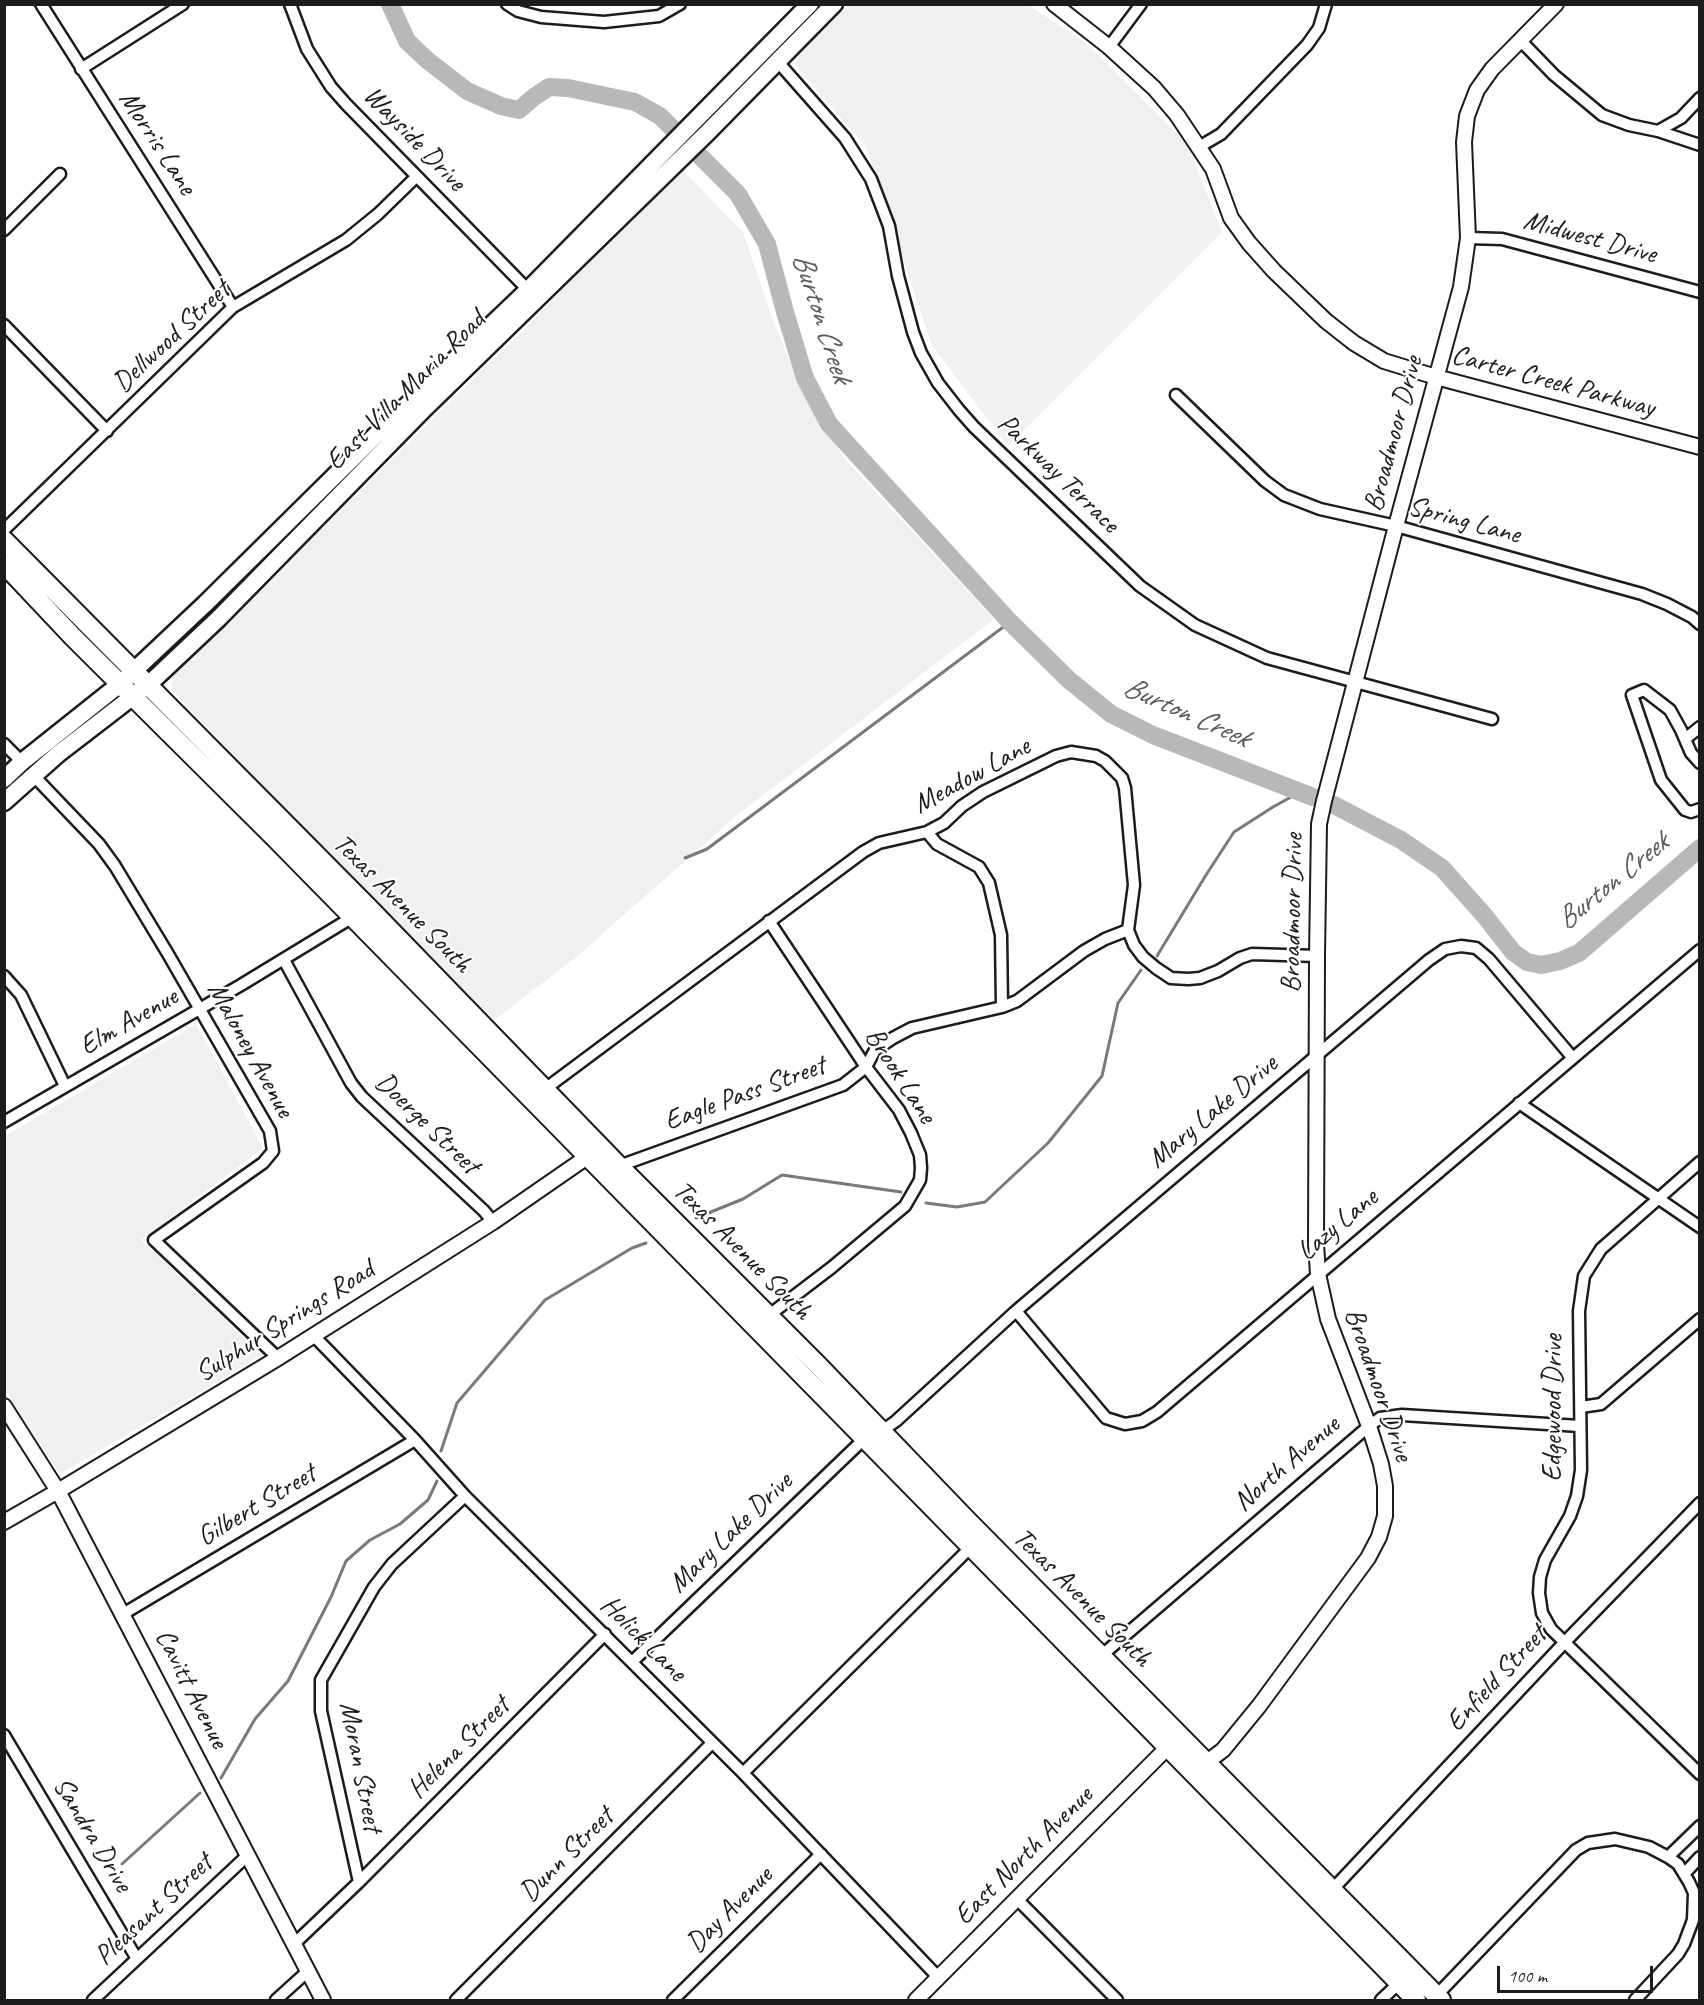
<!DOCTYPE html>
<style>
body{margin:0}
#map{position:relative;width:1704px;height:2005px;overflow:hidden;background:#fff;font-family:Caveat,sans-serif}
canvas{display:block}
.frame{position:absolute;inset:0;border:6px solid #1c1c1c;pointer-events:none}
.scale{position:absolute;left:1497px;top:1966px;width:156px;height:27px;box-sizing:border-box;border:3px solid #1c1c1c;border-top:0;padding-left:8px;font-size:18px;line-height:21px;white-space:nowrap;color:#1c1c1c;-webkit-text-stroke:4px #fff;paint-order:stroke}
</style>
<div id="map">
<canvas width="1704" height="2005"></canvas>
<div class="frame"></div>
<div class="scale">100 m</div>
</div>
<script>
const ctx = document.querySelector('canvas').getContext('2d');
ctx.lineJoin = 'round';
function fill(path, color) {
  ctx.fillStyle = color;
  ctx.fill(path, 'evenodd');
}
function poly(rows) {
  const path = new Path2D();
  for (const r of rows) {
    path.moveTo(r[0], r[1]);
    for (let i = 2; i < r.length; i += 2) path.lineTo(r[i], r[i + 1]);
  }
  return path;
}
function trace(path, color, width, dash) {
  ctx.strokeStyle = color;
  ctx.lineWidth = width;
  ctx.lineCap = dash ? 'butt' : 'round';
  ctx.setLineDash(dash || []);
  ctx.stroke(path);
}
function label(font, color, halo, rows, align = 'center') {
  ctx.font = font + ' Caveat,sans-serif';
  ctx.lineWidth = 4.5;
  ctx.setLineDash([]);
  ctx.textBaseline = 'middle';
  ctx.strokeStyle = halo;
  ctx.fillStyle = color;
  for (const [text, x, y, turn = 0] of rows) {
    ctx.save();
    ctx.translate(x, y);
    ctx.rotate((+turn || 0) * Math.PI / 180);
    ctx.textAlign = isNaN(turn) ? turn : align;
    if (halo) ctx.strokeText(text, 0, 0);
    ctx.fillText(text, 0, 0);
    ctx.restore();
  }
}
const built = poly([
 [846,5,1028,5,1085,42,1187,144,1222,232,1008,446,932,345,866,147,791,60],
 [680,168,743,232,772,318,805,397,845,459,994,619,737,815,574,959,494,1020,269,793,172,690,172,677,528,325],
 [196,1024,263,1148,141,1240,262,1355,60,1474,5,1389,5,1136]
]);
const stream = poly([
 [685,858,707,849,1010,622],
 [1157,956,1206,875,1234,832,1273,807,1300,792],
 [926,1203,957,1207,985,1202,1048,1143,1102,1076,1118,1003,1141,970],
 [696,1218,743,1199,782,1175,901,1192],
 [441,1451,457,1403,545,1300,632,1248,646,1243],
 [221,1778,255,1719,288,1681,331,1597,346,1561,370,1540,400,1524,428,1500,437,1481],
 [122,1864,200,1793]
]);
const river = poly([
 [390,4,407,41,427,60,467,91,501,106,519,110,534,97,549,87,568,88,635,102,660,116,738,194,767,244,785,312,805,378,829,424,1010,622,1069,680,1111,714,1153,735,1313,797],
 [1334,805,1401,840,1442,868,1484,915,1513,952,1527,962,1541,965,1560,961,1579,953,1700,848]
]);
const minor = poly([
 [41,4,233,307],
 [290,4,307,49,331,87,346,104,532,294],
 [507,4,518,11,541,17,604,22,659,16,680,4],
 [1521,41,1554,75,1602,115,1629,125,1658,131,1700,145],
 [1109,47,1141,4],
 [778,62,845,138,871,179,889,226,898,276,913,332,921,353,938,383,959,410,974,427,1140,586,1195,625,1267,658,1492,719],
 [81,69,183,4],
 [1658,131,1681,118,1700,98],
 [1199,147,1221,134,1307,45,1319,28,1326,4],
 [4,230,60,174],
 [1468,238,1502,239,1700,292],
 [4,325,107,431],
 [1176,395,1265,481,1284,495,1320,509,1396,526,1642,594,1667,604,1692,617,1700,624],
 [4,530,233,307,346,240,378,214,416,177],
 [1685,739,1700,727],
 [4,744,22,762],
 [1700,763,1691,753,1681,730,1670,710,1644,690,1632,695,1661,780,1685,810,1691,812,1700,809],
 [33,775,99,844,115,866,168,954,270,1131,273,1151,263,1163,154,1240,278,1358],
 [927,832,937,844,979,867,989,883,1001,935,1002,1007],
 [284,960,351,1083,362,1097,484,1211,493,1222],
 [4,976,21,995,65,1086],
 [545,1089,863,852,879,843,927,832,944,823,962,806,983,792,1056,756,1071,752,1096,756,1105,761,1122,778,1125,788,1134,885,1128,930,1134,945,1143,957,1156,968,1171,978,1188,979,1200,978,1218,971,1240,958,1252,954,1317,956],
 [1519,1103,1700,1227],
 [4,1122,241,985,356,915],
 [1700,1162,1601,1249,1584,1276,1579,1311,1581,1470,1577,1496,1570,1516,1545,1560,1540,1577,1539,1593,1542,1613,1551,1629,1700,1774],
 [616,1165,619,1166,843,1085,866,1067,875,1050,893,1038,912,1028,1002,1007,1017,1001,1084,951,1105,939,1128,930],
 [1016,1311,1106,1418,1125,1424,1142,1421,1157,1412,1700,950],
 [768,1316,831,1268,905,1206,920,1180,921,1168,920,1155,911,1133,899,1110,866,1067,769,921],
 [313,1335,415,1440,465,1496,743,1773,938,1977],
 [1581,1407,1601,1404,1700,1319],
 [882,1431,896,1421,1016,1311,1429,960,1445,949,1461,946,1476,948,1489,959,1572,1057],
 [123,1614,415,1440],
 [1101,1656,1369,1426,1380,1418,1402,1415,1580,1426],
 [632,1662,864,1439],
 [4,1735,137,1959],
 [743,1773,971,1547],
 [1668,1857,1700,1826],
 [1684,1874,1700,1857],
 [359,1882,321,1711,321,1680,374,1587,392,1564,465,1496],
 [1332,1890,1564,1643,1700,1503],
 [1017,1899,1117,2000],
 [294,1944,359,1882,605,1634],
 [1436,1996,1576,1850,1588,1843,1615,1839,1649,1847,1668,1857,1678,1864,1689,1882,1694,1893,1693,1920,1684,1944,1678,1954,1635,2000],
 [93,2000,248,1855],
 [276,2000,308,1971],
 [456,2000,712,1743],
 [673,2000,821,1854],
 [1381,2000,1399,1983]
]);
const tertiary = poly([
 [1054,4,1109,47,1154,88,1177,115,1213,169,1231,218,1249,243,1274,271,1326,321,1354,343,1384,361,1436,377,1700,447],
 [4,1406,58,1491,323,2000],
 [4,1522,58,1491,278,1358,493,1222,587,1157],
 [1199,1759,1207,1762,1223,1750,1259,1706,1368,1558,1379,1537,1385,1516,1385,1486,1381,1464,1369,1426,1328,1319,1318,1274,1316,1244,1317,956,1319,824,1324,801,1396,526,1461,287,1468,238,1464,142,1467,116,1477,90,1492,69,1556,4],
 [916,2000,1167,1748,1178,1752]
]);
const secondary = poly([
 [4,779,22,762,120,684,205,604,375,436,528,290,810,4],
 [4,802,58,754,149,684,219,618,426,407,707,133,834,4]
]);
const primary = poly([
 [4,540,368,907,619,1166,818,1365,965,1518,1441,2000],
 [4,564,73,637,276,839,1416,2000]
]);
const streetNames = [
 ["Wayside Drive",414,139,46],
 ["Morris Lane",157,143,57],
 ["Midwest Drive",1590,238,15],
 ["Dellwood Street",172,337,-43],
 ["Carter Creek Parkway",1553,382,15],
 ["East Villa Maria Road",406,391,-45],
 ["Broadmoor Drive",1394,434,-75],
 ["Parkway Terrace",1058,474,44],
 ["Spring Lane",1464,521,15],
 ["Meadow Lane",972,776,-29],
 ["Texas Avenue South",402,904,45],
 ["Broadmoor Drive",1293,913,-89],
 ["Elm Avenue",129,1022,-30],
 ["Maloney Avenue",250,1050,61],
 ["Brook Lane",900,1076,57],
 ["Eagle Pass Street",745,1094,-20],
 ["Mary Lake Drive",1213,1112,-40],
 ["Doerge Street",427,1124,44],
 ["Lazy Lane",1338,1225,-40],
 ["Texas Avenue South",742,1251,45],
 ["Sulphur Springs Road",285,1322,-32],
 ["Broadmoor Drive",1378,1385,71],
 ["Edgewood Drive",1554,1408,-90],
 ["North Avenue",1287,1464,-41],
 ["Gilbert Street",257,1506,-31],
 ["Mary Lake Drive",731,1533,-44],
 ["Texas Avenue South",1082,1598,45],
 ["Holick Lane",643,1639,45],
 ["Enfield Street",1497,1679,-47],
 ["Cavitt Avenue",191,1689,63],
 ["Helena Street",459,1748,-45],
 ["Moran Street",360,1767,79],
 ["Sandra Drive",92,1835,59],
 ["Dunn Street",567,1855,-45],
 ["East North Avenue",1024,1856,-45],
 ["Pleasant Street",154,1910,-43],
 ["Day Avenue",730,1910,-45]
];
const waterNames = [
 ["Burton Creek",821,318,72],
 ["Burton Creek",1186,713,24],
 ["Burton Creek",1613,882,-39]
];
fill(built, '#f0f0f0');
trace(stream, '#7a7a7a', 3);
trace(river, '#b8b8b8', 18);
trace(minor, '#1c1c1c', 15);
trace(tertiary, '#1c1c1c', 18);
trace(secondary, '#1c1c1c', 21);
trace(primary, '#1c1c1c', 22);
trace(minor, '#fff', 10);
trace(tertiary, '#fff', 14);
trace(secondary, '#fff', 16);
trace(primary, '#fff', 18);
label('28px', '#1c1c1c', '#fff', streetNames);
label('italic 30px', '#5a5a5a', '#fff', waterNames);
</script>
